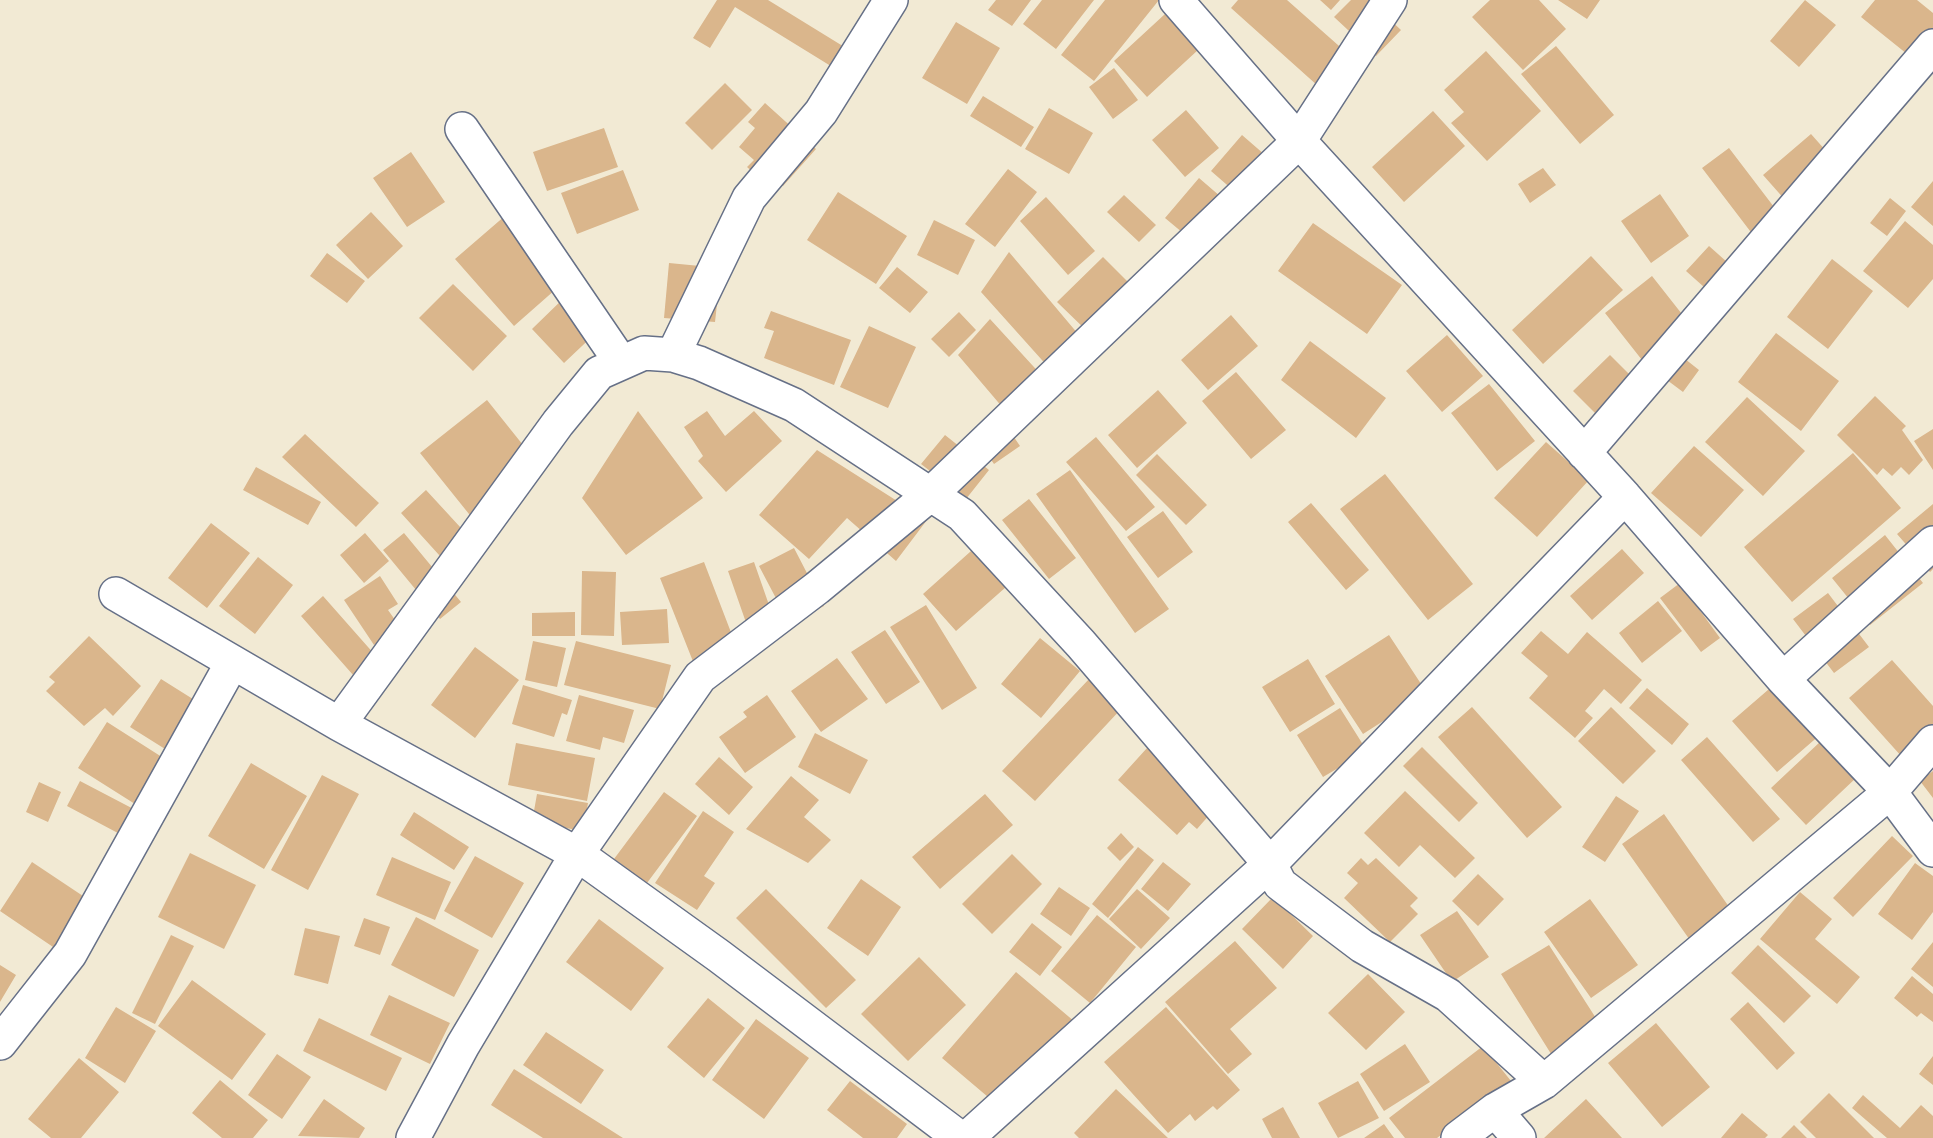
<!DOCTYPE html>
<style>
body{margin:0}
canvas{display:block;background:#f2ead4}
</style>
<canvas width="1933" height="1138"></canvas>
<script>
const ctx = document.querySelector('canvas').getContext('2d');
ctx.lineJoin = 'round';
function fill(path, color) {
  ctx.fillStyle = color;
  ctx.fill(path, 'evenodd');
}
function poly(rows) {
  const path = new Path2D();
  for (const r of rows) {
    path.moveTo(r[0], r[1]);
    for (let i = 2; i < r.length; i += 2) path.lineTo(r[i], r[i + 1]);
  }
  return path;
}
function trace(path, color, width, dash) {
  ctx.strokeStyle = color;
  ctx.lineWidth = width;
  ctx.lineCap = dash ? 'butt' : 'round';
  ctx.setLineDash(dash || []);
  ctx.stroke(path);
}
const building = poly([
 [717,0,768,0,859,56,847,76,735,7,710,48,693,38],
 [996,0,1031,0,1012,26,988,10],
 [1042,0,1094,0,1056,49,1023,24],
 [1105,0,1159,0,1094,81,1061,55],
 [1238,0,1287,0,1347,53,1318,86,1231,8],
 [1320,0,1340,0,1331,10],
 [1351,0,1369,0,1401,30,1376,56,1334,17],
 [1490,0,1539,0,1566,29,1523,70,1472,17],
 [1558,0,1600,0,1587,19],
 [1805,0,1836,25,1799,67,1770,41],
 [1875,0,1917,0,1933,13,1933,52,1922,66,1861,17],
 [1165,14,1198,50,1147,97,1114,61],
 [956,22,1000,48,967,104,922,78],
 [1556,46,1614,115,1580,144,1521,74],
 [1486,51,1541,111,1487,161,1451,123,1464,112,1444,90],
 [1114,68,1138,100,1113,119,1089,87],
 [725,83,752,110,712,150,685,123],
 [983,96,1034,127,1021,147,970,116],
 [765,103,816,149,783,186,772,177,766,184,747,167,754,160,739,147,755,128,748,122],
 [1049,108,1093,133,1069,174,1025,149],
 [1186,110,1219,148,1185,177,1152,140],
 [1433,111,1465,146,1404,202,1372,167],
 [604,128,618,167,547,191,533,152],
 [1811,134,1842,169,1794,210,1763,175],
 [1242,135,1280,168,1249,204,1211,171],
 [1729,148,1790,228,1763,248,1702,168],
 [411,152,445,202,407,227,373,178],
 [1543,168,1556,185,1530,203,1518,184],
 [1008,169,1037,192,995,247,965,224],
 [623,170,639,210,577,234,561,193],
 [1199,178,1235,209,1201,248,1165,218],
 [1933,181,1933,226,1911,207],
 [838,192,907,236,876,284,807,240],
 [1660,194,1689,236,1651,263,1621,221],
 [1124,195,1156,225,1139,242,1107,212],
 [1046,197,1095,251,1068,275,1020,221],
 [1890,198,1906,211,1887,236,1870,223],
 [371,212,403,246,368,279,336,245],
 [506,215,564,282,514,326,455,259],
 [934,220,975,240,958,275,917,255],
 [1905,221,1933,245,1933,279,1908,308,1863,271],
 [1313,223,1402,285,1367,334,1278,271],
 [1709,246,1745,278,1722,303,1686,271],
 [1009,252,1084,341,1050,369,981,292],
 [327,253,365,281,347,303,310,276],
 [1591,256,1623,290,1543,364,1512,330],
 [1103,257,1134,288,1089,333,1057,302],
 [1832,259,1873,291,1828,349,1787,317],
 [669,263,721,268,715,322,664,318],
 [897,267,928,292,910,313,879,288],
 [1652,276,1700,337,1653,374,1605,313],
 [453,284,507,336,473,371,419,318],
 [567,295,600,329,564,363,532,329],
 [771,311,851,340,834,385,764,358,774,331,764,328],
 [959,312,976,330,949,357,931,339],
 [1231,315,1258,346,1208,390,1181,360],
 [990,319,1044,378,1009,415,958,355],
 [869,326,916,347,888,408,840,387],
 [1776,333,1839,381,1801,431,1738,382],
 [1447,335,1483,376,1442,412,1406,371],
 [1310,341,1386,398,1356,438,1281,380],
 [1610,355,1651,396,1614,432,1573,391],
 [1680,355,1699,370,1683,392,1663,377],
 [1236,372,1286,430,1251,459,1202,401],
 [1489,384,1535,441,1497,471,1451,413],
 [1158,390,1187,423,1137,468,1108,435],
 [1875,396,1906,426,1902,430,1923,460,1909,475,1901,467,1892,476,1883,468,1877,475,1837,435],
 [1747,397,1805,451,1763,496,1705,442],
 [487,400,539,465,473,519,420,453],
 [638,411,703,498,626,555,582,498],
 [707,411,725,436,754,411,782,441,726,492,698,461,703,456,684,427],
 [1001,418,1020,446,994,464,974,435],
 [1933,429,1933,470,1914,441],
 [305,434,379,503,356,527,282,457],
 [945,435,989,470,966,499,921,464],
 [1096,437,1155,507,1126,531,1066,462],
 [1546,442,1589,480,1537,537,1494,498],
 [1694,446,1744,490,1701,537,1651,493],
 [817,450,927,520,896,561,847,518,809,559,759,515],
 [1853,453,1901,508,1792,602,1744,547],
 [1157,454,1207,505,1186,525,1136,475],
 [256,467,321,502,308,525,243,490],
 [1070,470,1169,609,1135,633,1036,494],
 [1385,474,1473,584,1428,620,1340,509],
 [426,490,484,553,464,572,449,566,401,513],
 [1029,499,1076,558,1049,579,1002,520],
 [1311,503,1369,570,1346,590,1288,522],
 [1933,504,1933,569,1930,572,1897,534],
 [1163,511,1193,552,1158,578,1127,537],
 [211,523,250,553,207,608,168,578],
 [365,533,389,561,364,583,340,555],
 [404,533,461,602,440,619,383,550],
 [1885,535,1923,583,1870,625,1832,578],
 [980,543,1014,580,956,631,923,594],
 [794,548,824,606,789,623,759,566],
 [1622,549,1644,573,1592,620,1570,596],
 [258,557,293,585,255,634,219,606],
 [704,562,737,648,694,664,660,578],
 [754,562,776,625,750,634,728,571],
 [582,571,616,572,614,636,581,635],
 [380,576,398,604,388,610,400,627,374,645,344,600],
 [1680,583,1720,638,1701,652,1660,598],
 [1828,593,1869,647,1834,673,1793,619],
 [323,596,383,664,361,684,301,616],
 [1658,601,1682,631,1642,663,1619,633],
 [926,605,977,688,942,710,890,627],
 [667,609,669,643,622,645,620,612],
 [575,612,575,636,532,636,532,613],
 [885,630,920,682,886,704,851,652],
 [1541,631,1568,654,1587,632,1642,680,1621,704,1604,689,1585,711,1593,718,1575,738,1529,698,1548,676,1521,653],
 [1389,635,1427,693,1363,734,1325,676],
 [89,636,141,686,113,716,105,708,84,726,46,691,55,682,49,677],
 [1040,638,1080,671,1041,718,1001,684],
 [533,641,566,648,557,687,525,680],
 [576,641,671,665,660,709,564,685],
 [475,647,519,680,475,738,431,705],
 [837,658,868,699,821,732,791,691],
 [1308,659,1335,704,1290,732,1262,687],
 [1892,660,1933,706,1933,730,1902,757,1849,698],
 [1090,678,1122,708,1035,801,1002,771],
 [161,679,204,706,173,754,130,727],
 [1776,683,1821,734,1777,772,1732,721],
 [523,685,572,700,567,715,562,713,554,737,512,724],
 [1647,688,1689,724,1672,745,1629,708],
 [579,695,634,710,624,743,603,737,600,750,566,741],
 [767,695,796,737,745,773,719,737,747,717,743,712],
 [1472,707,1562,807,1527,838,1438,737],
 [1611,707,1656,751,1623,784,1578,741],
 [1340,708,1367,751,1323,777,1297,735],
 [107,722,165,759,135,804,78,768],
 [815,733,868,760,850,794,798,767],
 [1157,737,1211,813,1197,829,1189,822,1177,835,1118,780],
 [1707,737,1780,819,1753,842,1681,760],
 [1821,741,1856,778,1806,825,1771,788],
 [516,743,595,758,587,801,508,785],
 [1422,747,1478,803,1459,822,1403,766],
 [719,757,753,787,729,815,695,784],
 [251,763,307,796,264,869,208,836],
 [1933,771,1933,798,1920,781],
 [322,775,359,794,308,890,271,870],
 [791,776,819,800,804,817,831,840,808,863,746,829],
 [80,781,145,815,131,840,67,806],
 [39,782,61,792,48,822,26,812],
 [1405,791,1475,858,1455,878,1420,845,1399,867,1364,833],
 [664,792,697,816,647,883,614,859],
 [537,794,588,803,583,831,532,822],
 [985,794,1013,825,940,889,912,857],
 [1616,796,1639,811,1605,862,1582,847],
 [703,811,734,832,704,876,715,883,697,910,655,883],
 [414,812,469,847,454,870,400,835],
 [1664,814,1734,914,1692,943,1622,844],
 [1121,833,1134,847,1120,861,1107,848],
 [1892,836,1913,856,1853,917,1833,898],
 [1138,847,1154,860,1108,918,1092,904],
 [190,853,256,885,224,949,158,917],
 [1012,854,1042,884,992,934,962,904],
 [475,856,524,883,492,938,444,911],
 [392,857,451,882,435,920,376,895],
 [1361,858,1368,865,1376,858,1418,898,1410,906,1418,914,1390,942,1344,898,1358,883,1347,873],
 [32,862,89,900,56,949,0,911],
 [1163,862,1191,884,1168,911,1141,889],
 [1915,863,1933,876,1933,912,1912,940,1878,914],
 [1478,874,1504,899,1478,926,1452,901],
 [861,879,901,907,868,956,827,928],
 [1059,887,1090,908,1071,936,1040,914],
 [766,889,856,980,826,1008,736,918],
 [1137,889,1170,918,1141,949,1109,919],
 [1800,892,1832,919,1815,939,1860,977,1837,1004,1760,939],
 [1273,897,1313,936,1283,969,1242,929],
 [1590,899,1638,965,1591,998,1544,932],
 [1457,911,1489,957,1452,982,1420,935],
 [1097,915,1136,947,1090,1003,1051,971],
 [416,917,479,950,454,997,391,965],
 [364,918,390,927,380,955,354,946],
 [599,919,664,968,631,1011,566,962],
 [1032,923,1062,947,1040,976,1009,952],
 [305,928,340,936,328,984,294,975],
 [171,935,194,946,155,1024,132,1013],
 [1235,941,1277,988,1230,1029,1252,1054,1228,1074,1165,1002],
 [1933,942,1933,987,1911,969],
 [1549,945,1601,1026,1553,1057,1501,974],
 [1758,945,1811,996,1784,1023,1731,973],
 [919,957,966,1005,908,1061,861,1014],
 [0,965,16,975,0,1002],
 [1016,972,1075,1022,1001,1108,942,1058],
 [1368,974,1405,1012,1366,1050,1328,1013],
 [1912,976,1933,994,1933,1022,1921,1013,1917,1017,1894,998],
 [192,980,266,1034,232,1080,158,1026],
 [389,995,450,1023,430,1064,370,1035],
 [708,998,745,1028,704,1078,667,1047],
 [1748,1002,1795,1053,1777,1070,1730,1019],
 [116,1007,156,1031,125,1083,85,1058],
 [1166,1007,1240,1090,1217,1110,1213,1106,1195,1121,1190,1114,1168,1133,1104,1062],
 [319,1018,402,1058,386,1091,303,1051],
 [756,1019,809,1058,764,1119,712,1080],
 [1656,1023,1710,1087,1662,1127,1608,1063],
 [546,1032,604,1070,581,1104,523,1065],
 [1405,1044,1430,1082,1384,1111,1360,1074],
 [1483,1046,1511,1081,1437,1138,1405,1138,1389,1118],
 [277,1054,311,1077,282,1119,248,1095],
 [1933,1056,1933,1085,1919,1074],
 [79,1058,119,1092,81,1138,51,1138,28,1119],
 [514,1069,623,1138,543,1138,491,1105],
 [220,1080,268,1120,253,1138,222,1138,192,1113],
 [850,1081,907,1124,897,1138,863,1138,827,1110],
 [1358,1081,1379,1118,1338,1138,1318,1103],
 [1116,1089,1168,1138,1079,1138,1074,1133],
 [1829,1093,1874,1138,1816,1138,1800,1122],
 [1863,1095,1900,1128,1921,1105,1933,1116,1933,1138,1887,1138,1852,1108],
 [324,1099,365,1128,359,1138,298,1136],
 [1586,1099,1622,1138,1544,1138],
 [1283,1107,1300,1138,1272,1138,1262,1119],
 [1742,1113,1768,1135,1765,1138,1721,1138],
 [1384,1124,1394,1138,1364,1138],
 [1794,1125,1807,1138,1781,1138]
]);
const minor = poly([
 [1176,0,1299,141,1625,497,1783,679,1890,792,1933,850],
 [462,129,620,361],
 [673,355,749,198,821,112,891,0],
 [1584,453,1933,46],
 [116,594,339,724,577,854,719,956,960,1138],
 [1783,679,1933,543],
 [339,724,558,423,599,373,644,353,673,355,699,363,794,405,962,515,1081,644,1270,864,1280,884,1362,946,1448,995,1544,1082],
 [0,1043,70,954,232,663],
 [1495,1110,1519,1138],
 [413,1138,463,1045,577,854,700,677,817,588,932,493,1299,141,1390,0],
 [967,1138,1270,864,1625,497],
 [1458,1138,1495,1110,1544,1082,1890,792,1933,742]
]);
fill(building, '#dab68c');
trace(minor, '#667087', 36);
trace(minor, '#fff', 33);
</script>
